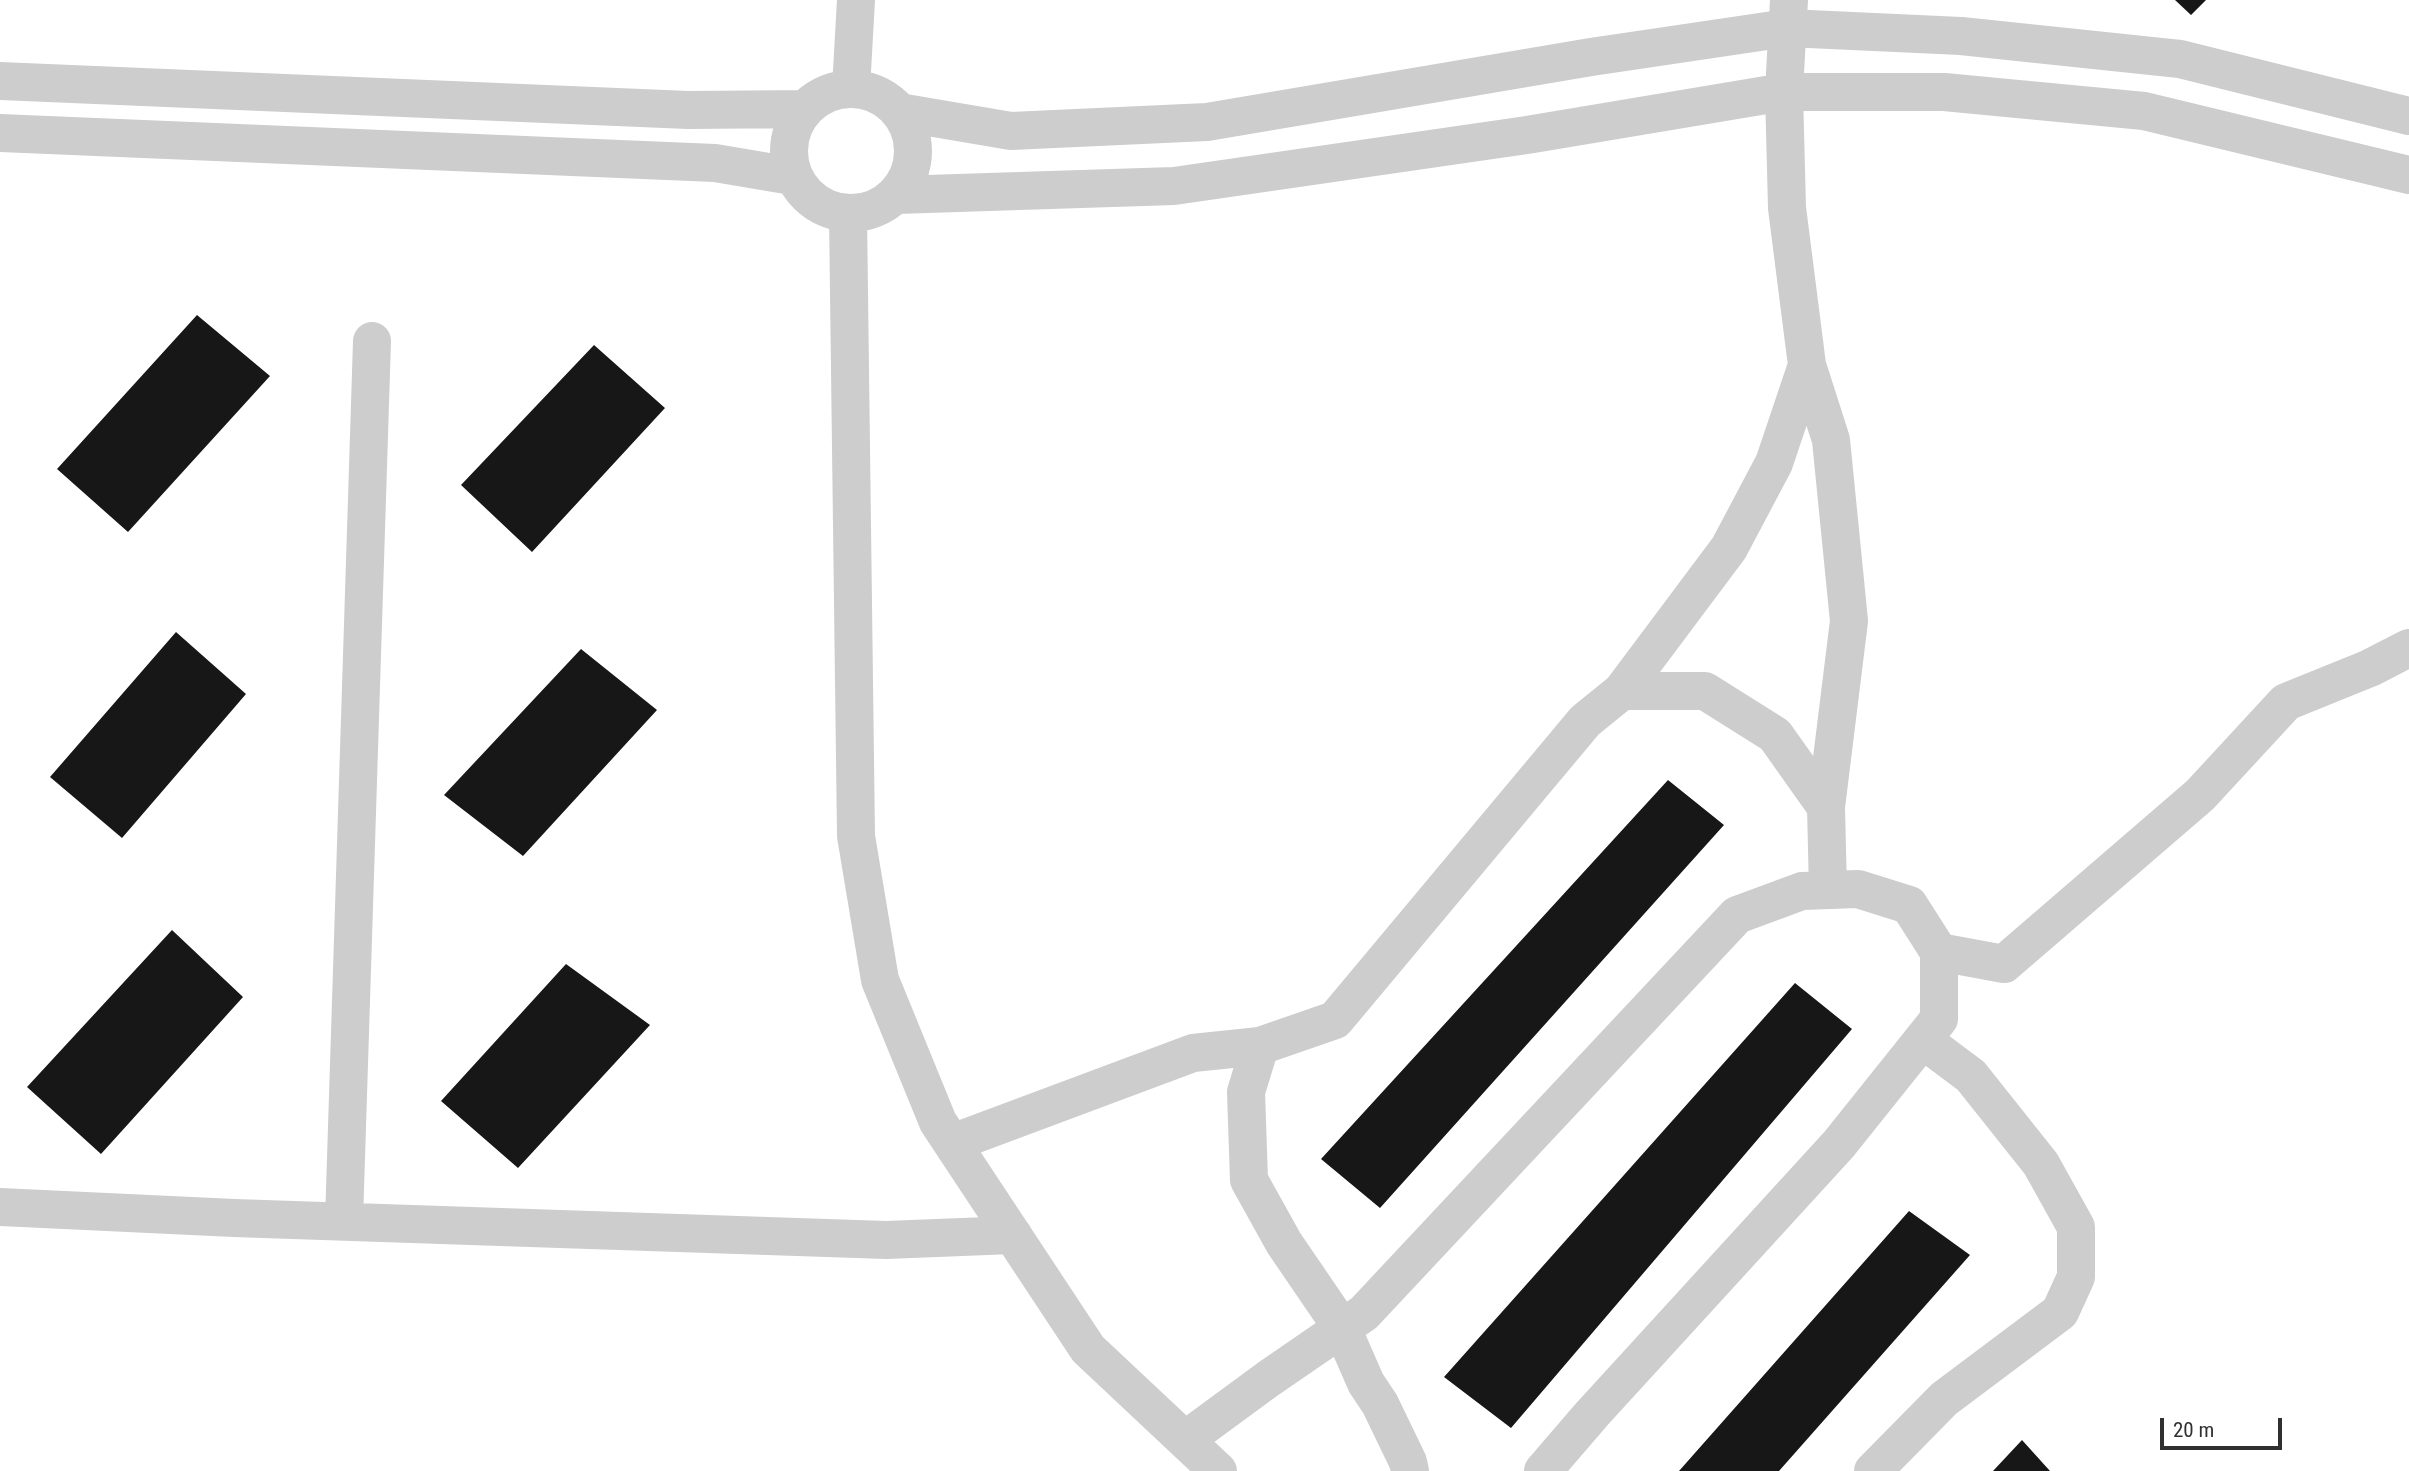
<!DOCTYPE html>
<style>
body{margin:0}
#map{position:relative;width:2409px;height:1471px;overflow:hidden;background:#fff;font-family:"Roboto Condensed",sans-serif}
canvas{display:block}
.scale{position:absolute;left:2160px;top:1418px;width:122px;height:32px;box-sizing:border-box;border:4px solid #303030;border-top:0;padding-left:9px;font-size:21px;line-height:24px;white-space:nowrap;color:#303030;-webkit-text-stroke:5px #fff;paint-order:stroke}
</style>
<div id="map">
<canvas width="2409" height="1471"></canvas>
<div class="scale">20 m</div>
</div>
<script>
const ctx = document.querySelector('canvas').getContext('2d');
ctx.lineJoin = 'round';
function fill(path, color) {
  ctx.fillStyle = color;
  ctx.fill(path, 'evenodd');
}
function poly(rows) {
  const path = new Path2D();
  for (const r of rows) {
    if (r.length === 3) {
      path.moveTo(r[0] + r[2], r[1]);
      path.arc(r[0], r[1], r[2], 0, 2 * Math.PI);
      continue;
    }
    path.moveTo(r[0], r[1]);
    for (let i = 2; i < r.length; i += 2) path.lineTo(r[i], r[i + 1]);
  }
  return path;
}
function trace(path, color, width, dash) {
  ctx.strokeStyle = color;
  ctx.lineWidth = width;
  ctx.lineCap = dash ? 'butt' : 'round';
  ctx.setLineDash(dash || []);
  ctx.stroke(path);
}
const building = poly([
 [2175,0,2206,0,2191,15],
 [197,315,270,376,128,532,57,469],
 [594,345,665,408,532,552,461,485],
 [176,632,246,694,122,838,50,777],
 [581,649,657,710,523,856,444,795],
 [1668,780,1724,825,1380,1208,1321,1159],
 [172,930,243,997,101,1154,27,1087],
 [566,964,650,1025,518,1168,441,1101],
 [1795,983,1852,1029,1511,1428,1444,1377],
 [1909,1211,1970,1255,1779,1471,1679,1471],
 [2022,1440,2050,1471,1993,1471]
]);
const minor = poly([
 [0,81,688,110,804,109],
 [851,89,856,0],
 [851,151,62],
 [899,112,1011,131,1207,122,1591,57,1787,28,1961,36,2180,59,2409,116],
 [0,133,715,163,792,176],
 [896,195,1174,186,1527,135,1784,92,1944,92,2144,111,2409,175],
 [848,214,856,836,880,980,938,1122,1088,1349,1218,1471],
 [1807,365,1831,440,1849,621,1826,807],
 [1622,691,1729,548,1774,463,1807,365,1787,208,1784,92,1789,0],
 [1939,952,2004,964,2200,795,2286,702,2370,668,2409,648],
 [1260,1046,1246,1092,1249,1180,1284,1243,1342,1328,1366,1383,1380,1404,1408,1462,1410,1471],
 [952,1143,1193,1053,1260,1046,1335,1020,1585,721,1622,691,1705,691,1775,735,1826,807,1828,890],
 [0,1207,234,1218,886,1240,1013,1235],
 [344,1221,372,341],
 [1185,1440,1268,1379,1364,1313,1737,915,1802,891,1858,889,1909,905,1939,952,1939,1019,1839,1144,1592,1414,1543,1471],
 [1873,1471,1944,1399,2060,1312,2076,1277,2076,1227,2041,1164,1971,1076,1923,1040]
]);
fill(building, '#171717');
trace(minor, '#cdcdcd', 38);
</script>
